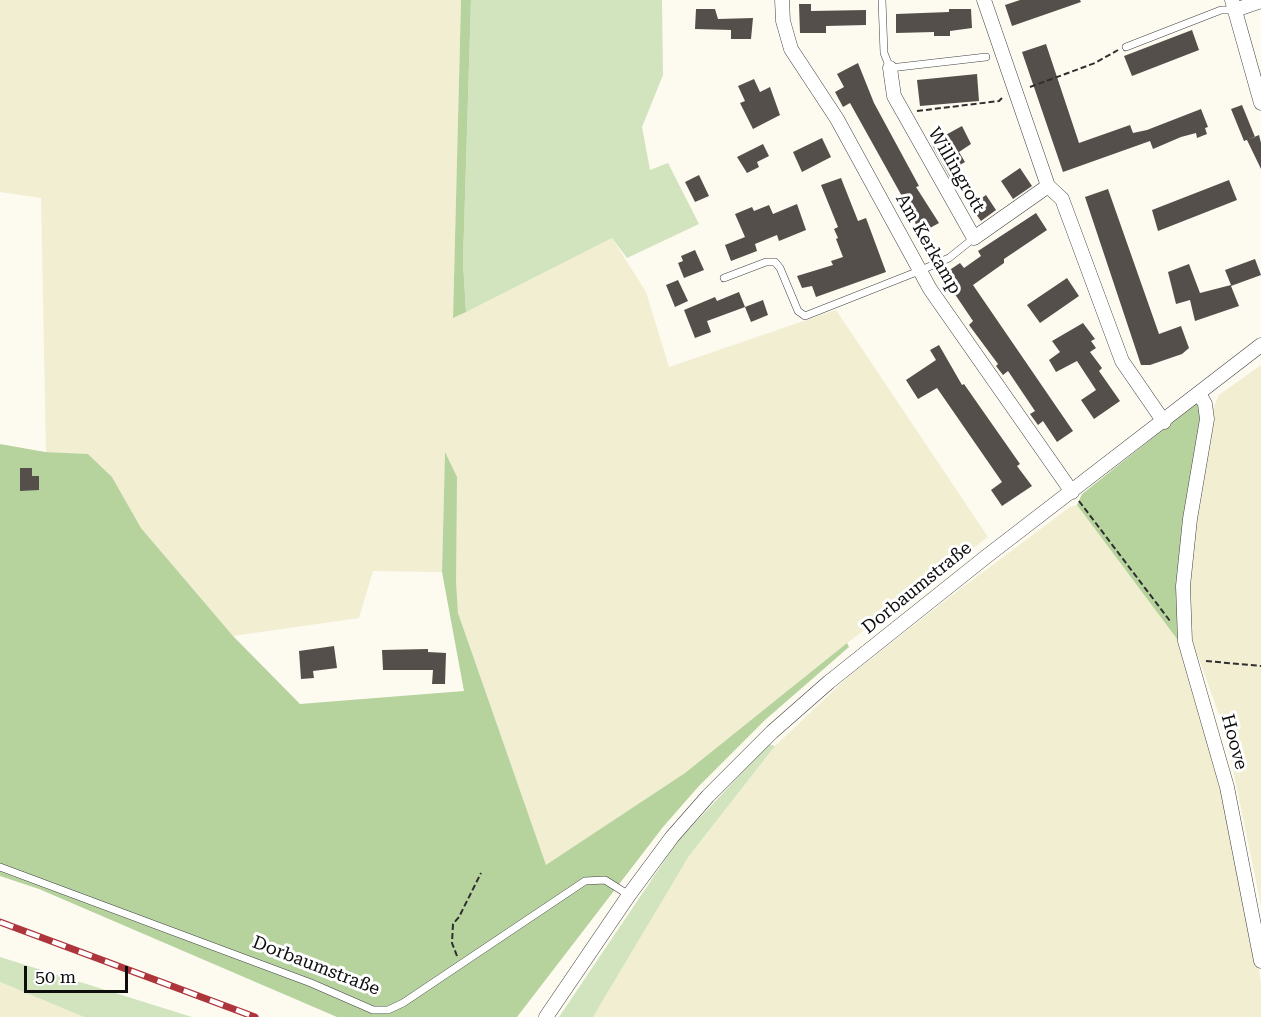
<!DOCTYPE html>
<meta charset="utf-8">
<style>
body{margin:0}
#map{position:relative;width:1261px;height:1017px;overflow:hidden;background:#fdfaf0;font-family:"Roboto Serif",serif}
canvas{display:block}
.scale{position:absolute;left:24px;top:966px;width:104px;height:27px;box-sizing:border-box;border:3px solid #0d0d0d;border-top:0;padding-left:8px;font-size:18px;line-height:21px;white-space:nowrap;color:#0d0d0d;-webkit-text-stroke:4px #fff;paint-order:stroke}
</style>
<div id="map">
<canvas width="1261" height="1017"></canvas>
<div class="scale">50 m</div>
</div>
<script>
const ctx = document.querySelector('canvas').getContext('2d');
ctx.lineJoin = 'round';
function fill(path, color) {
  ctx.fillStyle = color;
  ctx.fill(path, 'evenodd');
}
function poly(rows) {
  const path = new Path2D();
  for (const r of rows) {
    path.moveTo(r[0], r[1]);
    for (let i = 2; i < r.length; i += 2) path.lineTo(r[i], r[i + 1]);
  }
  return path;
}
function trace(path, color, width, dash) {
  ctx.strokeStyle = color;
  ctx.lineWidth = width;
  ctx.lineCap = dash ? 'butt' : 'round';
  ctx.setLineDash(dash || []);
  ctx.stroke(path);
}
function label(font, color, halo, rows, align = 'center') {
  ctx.font = font + ' "Roboto Serif",serif';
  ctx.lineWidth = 6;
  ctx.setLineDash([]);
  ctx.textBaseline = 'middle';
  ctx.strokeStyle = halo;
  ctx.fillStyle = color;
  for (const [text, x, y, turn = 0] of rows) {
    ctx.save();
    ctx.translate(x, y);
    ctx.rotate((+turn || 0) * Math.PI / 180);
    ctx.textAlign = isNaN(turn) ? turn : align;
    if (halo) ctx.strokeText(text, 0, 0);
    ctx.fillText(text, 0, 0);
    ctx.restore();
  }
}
const farmland = poly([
 [0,0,461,0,453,318,612,238,646,292,669,367,836,310,988,537,847,643,685,773,546,866,458,613,445,453,442,572,373,571,359,618,233,636,141,528,112,477,88,454,46,452,41,198,0,192],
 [1261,365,1261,905,1225,731,1199,659,1187,636,1187,617,1194,532,1209,417,1219,395],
 [1077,505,1180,643,1209,729,1251,922,1261,983,1261,1017,593,1017,689,856,775,746,848,677,955,593,1070,507],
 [0,982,84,1017,0,1017]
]);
const green = poly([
 [471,0,662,0,663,75,642,127,650,170,668,163,699,224,627,258,612,238,466,312,463,262],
 [769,744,775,746,689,856,593,1017,559,1017,677,842],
 [0,957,192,1017,84,1017,0,982]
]);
const forest = poly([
 [461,0,471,0,463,262,466,312,453,318],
 [1198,402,1209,417,1180,643,1077,505,1082,494],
 [0,444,45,452,88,454,112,477,141,528,233,636,300,704,464,691,442,572,445,452,457,477,456,582,458,613,546,865,685,773,847,643,849,647,765,720,698,787,663,827,517,1017,337,1017,39,889,0,876]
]);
const building = poly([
 [1020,0,1080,0,1081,2,1012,26,1005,5],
 [799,4,811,4,811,11,866,10,866,25,826,26,826,33,800,33],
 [696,9,715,9,718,19,753,18,751,39,731,39,731,30,695,29],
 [949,9,971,9,972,28,950,31,950,36,934,36,934,32,896,33,896,14,949,12],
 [1192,30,1199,50,1132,76,1124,56],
 [1046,44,1079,143,1130,125,1133,133,1147,130,1201,109,1208,127,1205,128,1207,134,1197,138,1196,133,1181,137,1153,149,1150,141,1063,172,1022,52],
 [858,63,874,103,919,186,916,187,939,223,919,234,913,216,850,103,843,107,835,92,844,87,837,74],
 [977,74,979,101,920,106,917,80],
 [754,79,760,92,770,87,780,115,753,129,740,103,745,101,738,86],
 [1242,105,1255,137,1244,141,1231,109],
 [962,126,971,144,959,152,965,162,960,165,963,170,950,177,931,143],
 [1259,135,1261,143,1261,169,1247,140],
 [822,138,831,157,802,172,793,152],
 [763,144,769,156,757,162,759,167,747,173,737,157],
 [1020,168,1032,186,1013,199,1001,181],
 [699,175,709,196,695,202,685,182],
 [841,178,858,221,866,218,886,272,816,297,812,286,802,288,797,276,833,265,831,261,843,257,836,239,838,238,834,229,838,227,821,185],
 [1229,180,1237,200,1158,231,1152,210],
 [1108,189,1159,334,1181,326,1189,348,1182,354,1150,365,1141,365,1085,197],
 [986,195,996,210,981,221,970,206],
 [797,204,806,230,779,241,777,235,755,244,757,251,731,261,725,245,745,237,735,214,752,207,754,211,769,205,773,214],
 [1036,213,1047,230,1004,259,1004,263,973,285,1073,431,1057,442,1043,421,1038,425,1030,414,1035,411,1008,371,1003,375,996,366,998,364,969,325,973,321,942,275,960,263,964,268,981,256,978,251],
 [695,250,704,270,684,278,678,263,683,261,681,256],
 [1255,259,1261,275,1231,286,1239,306,1195,321,1190,300,1176,304,1168,272,1189,264,1200,293,1231,285,1225,270],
 [1067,278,1079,296,1040,323,1027,305],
 [678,280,688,301,675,307,666,285],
 [739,292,745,307,707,321,711,332,695,338,684,310,715,297,717,301],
 [763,300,768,315,751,322,745,307],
 [1083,323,1095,339,1091,341,1096,348,1090,352,1102,368,1099,371,1120,401,1094,419,1081,400,1096,390,1077,361,1056,372,1049,360,1060,352,1052,341],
 [939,345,962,385,964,384,1020,464,1017,466,1032,486,1002,506,991,490,1002,482,937,388,918,399,906,380,936,360,930,350],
 [20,468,32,468,32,476,39,476,39,490,20,491],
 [334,646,337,668,313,671,314,678,301,679,299,651],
 [428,649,428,652,446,653,445,684,432,684,433,670,383,670,382,650]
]);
const path = poly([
 [1030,87,1095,63,1118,50],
 [917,111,999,101,1002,98],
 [1079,501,1170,621],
 [1206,661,1261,666],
 [457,956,452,943,453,924,459,917,481,873]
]);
const lane = poly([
 [882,0,884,53,890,68,986,57],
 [1126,47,1221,10,1235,10],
 [724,278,766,262,775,262,780,268,798,311,805,316,919,271,949,258,974,238],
 [0,867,311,983,373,1010,388,1010,403,1003,585,881,605,880,629,895]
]);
const street = poly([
 [782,0,783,21,791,49,837,119,930,289,1072,492],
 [984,0,1048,186,1062,199,1122,361,1164,422],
 [1232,0,1261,103],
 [1235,10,1261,1],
 [890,68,894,96,974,238,1048,186],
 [1199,393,1205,404,1207,419,1190,519,1183,586,1185,641,1227,787,1261,961],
 [546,1017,629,895,672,837,708,796,772,732,829,682,987,556,1261,345]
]);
const rail = poly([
 [0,922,255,1017]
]);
const streetNames = [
 ["Willingrott",956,170,60],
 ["Am Kerkamp",928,244,60],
 ["Dorbaumstraße",917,588,-39],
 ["Hoove",1234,742,75],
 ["Dorbaumstraße",316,966,21]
];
fill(farmland, '#f1eed2');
fill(green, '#d1e4bd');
fill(forest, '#b6d39e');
fill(building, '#554f4b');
trace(lane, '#404040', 8);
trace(street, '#404040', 15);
trace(path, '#2f2f2f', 2, [6, 3]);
trace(lane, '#fff', 7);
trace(street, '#fff', 14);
trace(rail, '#ae353b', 7);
trace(rail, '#fff', 4.5, [14]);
label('18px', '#0d0d0d', '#fff', streetNames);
</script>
